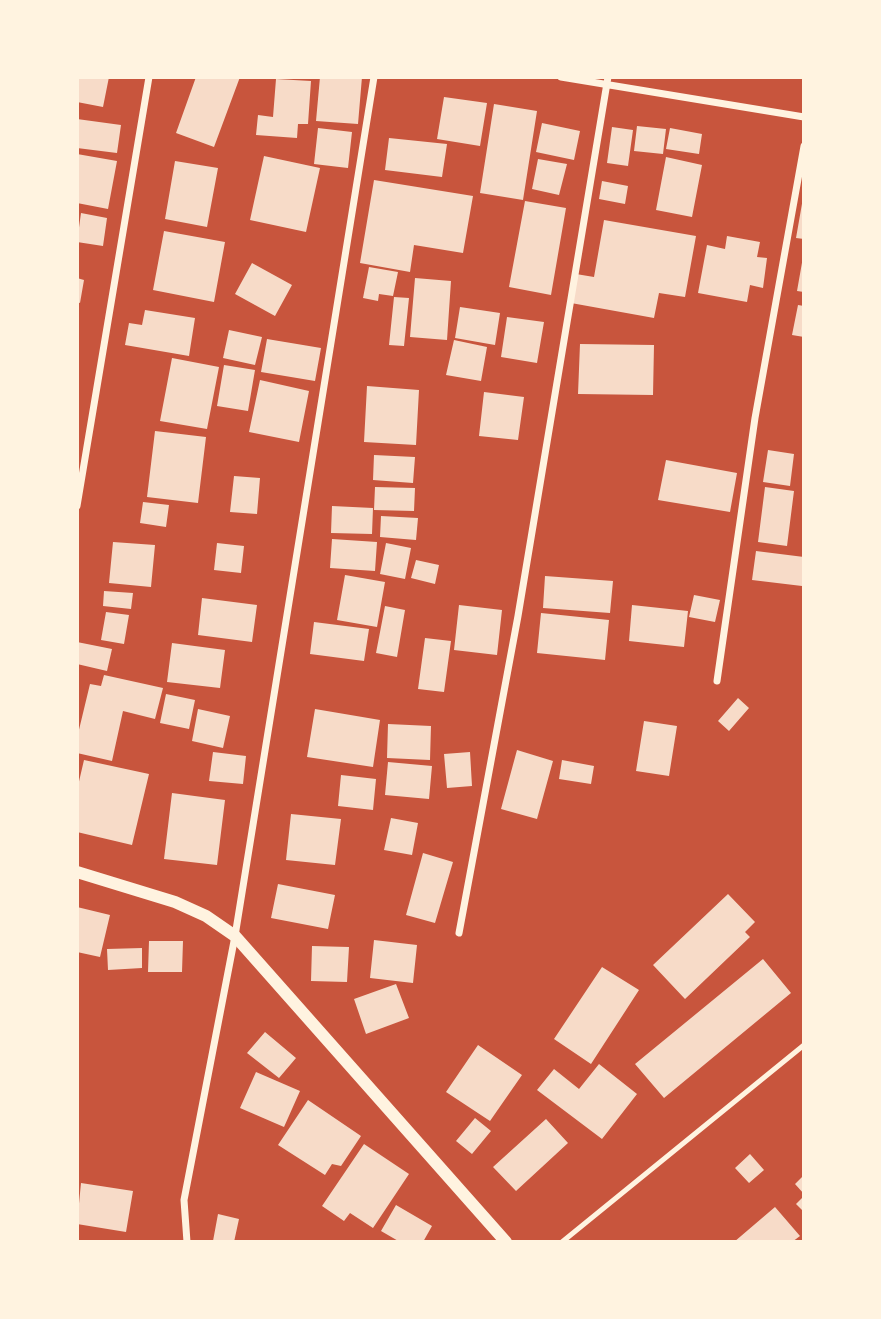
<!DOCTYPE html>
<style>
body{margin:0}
#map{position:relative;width:881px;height:1319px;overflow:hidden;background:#c8553d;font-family:Cabin,sans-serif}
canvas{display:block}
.frame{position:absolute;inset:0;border:79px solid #fff3e0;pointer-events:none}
</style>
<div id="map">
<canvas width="881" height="1319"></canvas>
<div class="frame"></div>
</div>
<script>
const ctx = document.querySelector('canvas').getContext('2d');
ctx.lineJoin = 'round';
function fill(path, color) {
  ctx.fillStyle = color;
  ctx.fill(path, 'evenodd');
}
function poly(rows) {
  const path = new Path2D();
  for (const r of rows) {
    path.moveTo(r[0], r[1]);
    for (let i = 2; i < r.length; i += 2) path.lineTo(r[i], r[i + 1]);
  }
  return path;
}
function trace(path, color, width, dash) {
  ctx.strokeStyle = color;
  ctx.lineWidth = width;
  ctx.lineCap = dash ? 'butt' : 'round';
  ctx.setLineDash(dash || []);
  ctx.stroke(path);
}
const building = poly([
 [77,77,109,77,103,107,77,102],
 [196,77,240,77,214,147,176,133],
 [320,77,362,77,358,124,316,121],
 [276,79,311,81,308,124,298,124,297,138,256,135,258,115,273,117],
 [444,97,487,103,480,146,437,139],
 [494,104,537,111,523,200,480,193],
 [77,119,121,125,117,153,77,148],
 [542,123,580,131,574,160,536,152],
 [637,126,666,129,663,154,634,151],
 [612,127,633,130,628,166,607,163],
 [318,128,352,132,348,168,314,164],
 [670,128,702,134,699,154,666,149],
 [389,138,447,144,442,177,385,170],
 [77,154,117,161,108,209,77,203],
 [264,156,320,168,306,232,250,220],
 [666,157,702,165,692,217,656,210],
 [538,159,567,164,559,195,532,189],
 [175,161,218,168,207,227,165,219],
 [374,180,473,196,463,253,414,245,410,272,360,263],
 [602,181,628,186,625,204,599,199],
 [803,198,804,198,804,239,796,238],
 [525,201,566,208,551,295,509,287],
 [81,213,107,218,103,246,77,242],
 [604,220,696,236,685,297,659,293,654,318,571,303,576,274,594,277],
 [164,231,225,242,214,302,153,290],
 [727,236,760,242,757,257,767,258,763,288,750,285,747,302,698,293,707,245,725,249],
 [803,257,804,257,804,292,797,291],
 [252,263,292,285,275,316,235,294],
 [369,267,398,272,393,296,379,294,378,301,363,298],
 [77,278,84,280,80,303,77,302],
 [415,278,451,281,447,340,410,337],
 [394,297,409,298,404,346,389,345],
 [798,305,804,306,804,337,792,335],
 [460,307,500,313,495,345,455,338],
 [145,310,195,318,189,356,125,345,129,323,142,325],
 [507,317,544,322,537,363,501,357],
 [229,330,262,337,255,365,223,358],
 [267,339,321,348,315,381,261,372],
 [454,340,487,347,481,381,446,375],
 [580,344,654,345,653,395,578,394],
 [172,358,219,367,207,429,160,421],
 [224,365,255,370,248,411,217,406],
 [260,380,309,391,299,442,249,432],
 [367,386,419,390,416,445,364,442],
 [484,392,524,397,518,440,479,436],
 [155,431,206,437,198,503,147,497],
 [768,450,794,454,790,486,763,482],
 [374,455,415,457,413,483,373,480],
 [666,460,737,473,730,512,658,500],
 [234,476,260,478,257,514,230,512],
 [375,487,415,488,414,511,374,510],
 [765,487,794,491,787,546,758,542],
 [143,502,169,505,166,527,140,523],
 [332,506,373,508,372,534,331,533],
 [381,516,418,518,416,540,380,537],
 [332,539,377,542,375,571,330,568],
 [113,542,155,545,151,587,109,583],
 [217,543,244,546,241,573,214,570],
 [386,543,411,548,405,579,380,574],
 [756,551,804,557,802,586,752,580],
 [416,560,439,565,435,584,411,578],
 [345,575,385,582,377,627,337,620],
 [545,576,613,581,610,613,543,608],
 [104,591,133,593,131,609,103,606],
 [694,595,720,600,715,622,689,617],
 [202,598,257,605,252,642,198,635],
 [459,605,502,610,497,655,454,650],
 [632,605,688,611,684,647,629,641],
 [385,606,405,610,397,657,376,653],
 [106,612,129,615,124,644,101,640],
 [541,613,609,620,605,660,537,653],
 [314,622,369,629,364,661,310,654],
 [425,638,451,641,444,692,418,689],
 [77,642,112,649,107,671,77,664],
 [172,643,225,650,220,688,167,682],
 [104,675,163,688,155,719,123,711,112,761,77,753,77,738,90,684,101,686],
 [166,694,195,700,189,729,160,723],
 [738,698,749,708,729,731,718,721],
 [198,709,230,716,223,748,192,741],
 [315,709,380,720,373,767,307,757],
 [644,721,677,726,669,776,636,771],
 [388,724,431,726,430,760,387,758],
 [517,750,553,761,537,819,501,809],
 [213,752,246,756,243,784,209,781],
 [470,752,472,786,447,788,444,754],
 [84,760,149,774,132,845,77,832,77,790],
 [562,760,594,766,591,784,559,779],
 [388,762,432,766,429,799,385,795],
 [341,775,376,779,373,810,338,806],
 [172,793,225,800,217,865,164,859],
 [291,814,341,819,335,865,286,860],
 [391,818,418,823,412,855,384,850],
 [423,853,453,862,435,923,406,915],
 [278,884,335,895,328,929,271,918],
 [728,894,755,922,745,932,750,937,685,999,653,965],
 [77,907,110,915,100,957,77,952],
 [374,940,417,945,413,983,370,978],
 [149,941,183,941,182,972,148,972],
 [312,946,349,947,347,982,311,981],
 [142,948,142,968,108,970,107,949],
 [763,959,791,993,664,1098,635,1064],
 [602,967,639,990,591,1064,554,1039],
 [396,984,409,1018,366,1034,354,999],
 [265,1032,296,1058,279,1078,247,1053],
 [478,1045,522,1075,490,1121,446,1092],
 [599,1064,637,1094,602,1139,537,1090,554,1069,579,1089],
 [256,1072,300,1091,284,1127,240,1108],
 [308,1100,361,1136,341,1166,332,1164,325,1175,278,1145],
 [475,1118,491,1131,472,1154,456,1141],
 [546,1119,568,1143,516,1191,493,1167],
 [364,1144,409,1174,373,1228,350,1213,344,1221,322,1206],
 [750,1154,764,1170,749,1183,735,1168],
 [804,1175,804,1194,795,1184],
 [81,1183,133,1191,126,1232,77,1224],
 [804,1196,804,1212,796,1204],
 [396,1205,432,1226,423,1242,400,1242,381,1231],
 [775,1207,800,1236,792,1242,734,1242],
 [218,1214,239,1219,234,1242,213,1241]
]);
const service = poly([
 [562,1242,804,1045]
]);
const minor = poly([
 [561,77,804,117],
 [77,506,149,77],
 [717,681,755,418,804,146],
 [459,933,518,616,608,77],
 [187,1242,184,1200,235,936,374,77]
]);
const tertiary = poly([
 [77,872,175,902,206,916,235,936,506,1242]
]);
fill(building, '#f7dbc8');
trace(service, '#fff3e0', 5);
trace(minor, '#fff3e0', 7);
trace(tertiary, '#fff3e0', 12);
</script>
